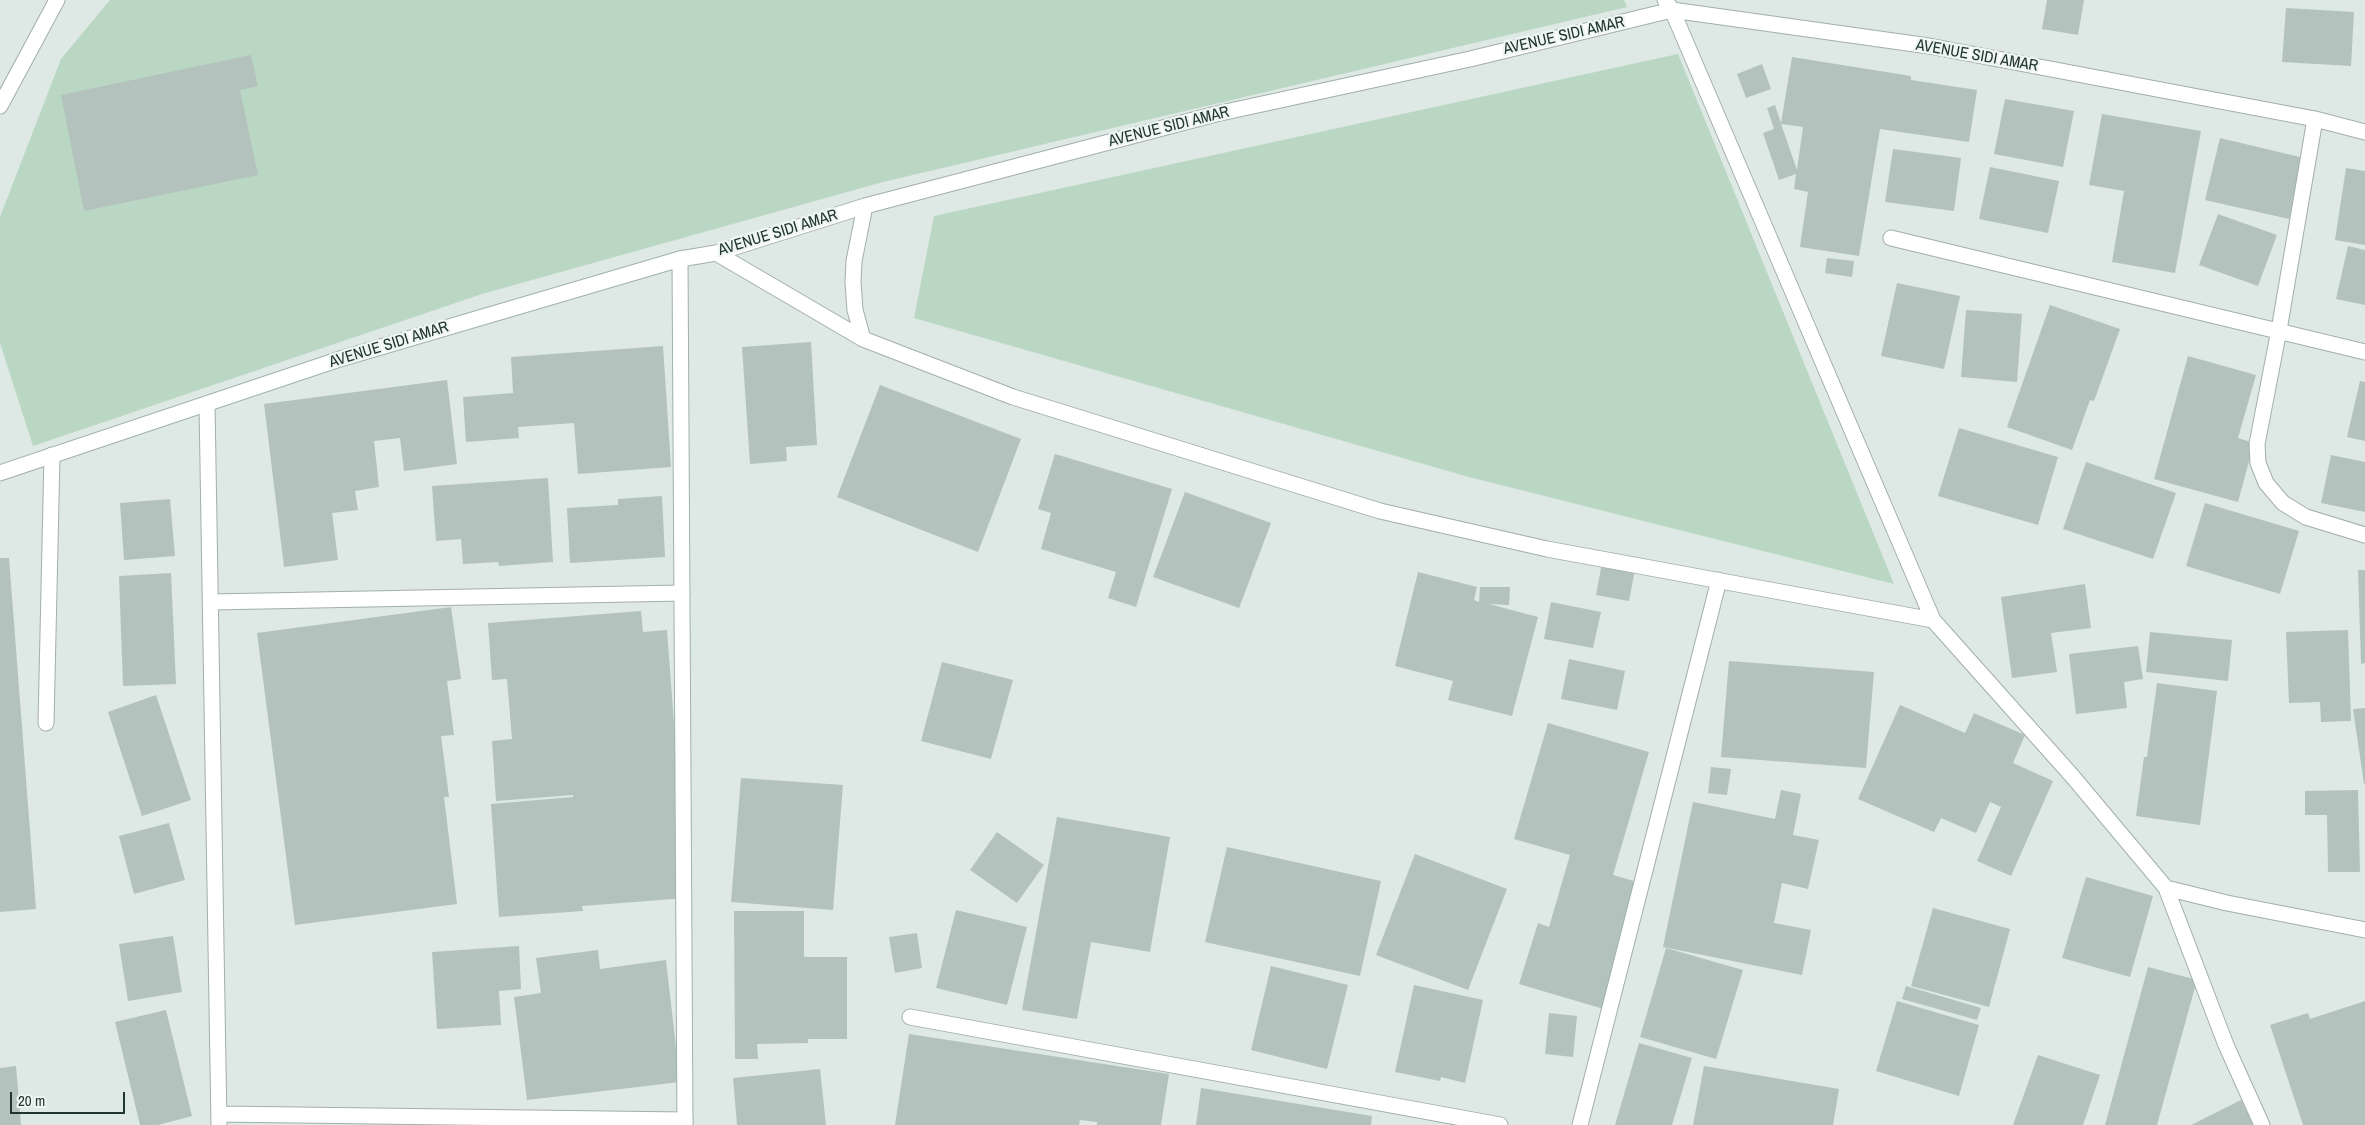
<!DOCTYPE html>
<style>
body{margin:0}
#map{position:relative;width:2365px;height:1125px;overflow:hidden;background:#dee8e4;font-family:"Archivo Narrow",sans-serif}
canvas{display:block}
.scale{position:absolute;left:10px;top:1092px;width:115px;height:22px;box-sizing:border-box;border:2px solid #213631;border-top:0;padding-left:6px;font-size:15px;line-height:18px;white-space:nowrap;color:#213631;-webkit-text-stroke:4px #eef5f2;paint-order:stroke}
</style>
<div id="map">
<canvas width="2365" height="1125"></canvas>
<div class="scale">20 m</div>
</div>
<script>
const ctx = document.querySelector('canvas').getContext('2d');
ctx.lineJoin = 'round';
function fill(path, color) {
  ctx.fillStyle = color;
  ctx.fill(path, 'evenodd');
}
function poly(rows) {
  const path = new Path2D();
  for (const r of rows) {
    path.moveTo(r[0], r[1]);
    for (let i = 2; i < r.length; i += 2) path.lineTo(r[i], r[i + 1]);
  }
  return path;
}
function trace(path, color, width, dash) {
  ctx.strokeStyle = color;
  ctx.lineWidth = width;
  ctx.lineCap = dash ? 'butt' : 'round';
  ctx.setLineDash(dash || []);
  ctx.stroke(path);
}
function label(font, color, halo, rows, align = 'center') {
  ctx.font = font + ' "Archivo Narrow",sans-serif';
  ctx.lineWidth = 4.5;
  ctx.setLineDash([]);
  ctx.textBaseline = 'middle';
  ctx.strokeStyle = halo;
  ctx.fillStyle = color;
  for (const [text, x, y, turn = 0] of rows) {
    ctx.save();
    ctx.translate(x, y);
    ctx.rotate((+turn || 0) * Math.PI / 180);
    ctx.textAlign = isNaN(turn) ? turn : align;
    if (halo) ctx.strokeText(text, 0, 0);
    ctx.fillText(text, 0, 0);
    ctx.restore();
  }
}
const green = poly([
 [110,0,1624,0,1627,7,883,182,482,294,33,446,0,343,0,217,61,59],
 [1678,54,1894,584,1469,477,914,318,934,216]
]);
const building = poly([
 [2047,0,2084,0,2078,35,2042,29],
 [2286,8,2354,12,2351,66,2282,62],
 [251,55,258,86,240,90,258,175,84,211,61,95],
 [1792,57,1911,76,1911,80,1977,90,1969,142,1880,129,1859,256,1800,247,1808,192,1794,189,1796,174,1779,180,1763,133,1774,129,1767,108,1775,105,1781,123],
 [1781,124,1803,127,1797,170],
 [1762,64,1771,89,1746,98,1737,74],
 [2005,99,2074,111,2063,167,1994,154],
 [2102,114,2201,131,2175,273,2112,262,2124,191,2089,185],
 [2220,138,2304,158,2289,219,2205,200],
 [1893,149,1961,158,1954,211,1885,202],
 [1990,167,2059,181,2048,233,1979,219],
 [2346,168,2365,171,2365,245,2335,240],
 [2218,214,2277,235,2258,286,2199,265],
 [2348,246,2365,250,2365,305,2336,299],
 [1827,258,1854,261,1852,277,1825,273],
 [1897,283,1960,296,1944,369,1881,356],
 [2050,305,2120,329,2094,401,2090,400,2072,450,2007,427],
 [1966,310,2022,314,2017,382,1961,377],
 [811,342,817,445,786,447,787,461,750,464,742,347],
 [663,346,671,467,578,474,574,423,518,427,519,438,466,442,463,397,513,393,511,357],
 [2188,356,2256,375,2238,438,2254,443,2238,502,2154,479],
 [447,380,457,464,404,471,400,438,374,441,379,487,355,491,358,510,332,513,338,560,284,567,264,404],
 [2360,381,2365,382,2365,441,2347,437],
 [880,385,1021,439,978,552,837,497],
 [1959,428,2058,457,2038,525,1938,496],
 [1055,454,1172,489,1136,607,1108,598,1116,572,1041,549,1051,513,1038,509],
 [2331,455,2365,462,2365,512,2321,503],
 [2086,462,2176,493,2153,559,2063,529],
 [548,478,553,562,499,566,498,562,463,564,461,539,436,541,432,486],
 [1185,492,1271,523,1239,608,1153,577],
 [662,496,665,557,570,563,567,508,618,505,618,499],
 [170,499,175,556,124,560,120,503],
 [2205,503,2299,531,2280,594,2186,566],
 [0,558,9,558,36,909,0,912],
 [1602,563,1635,569,1629,601,1596,595],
 [2358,570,2365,570,2365,663,2361,664],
 [1418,572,1477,587,1474,600,1479,602,1480,587,1510,587,1509,605,1489,604,1538,617,1512,716,1448,700,1453,681,1395,666],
 [171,573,176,684,123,686,119,576],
 [2085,584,2091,628,2051,633,2057,672,2012,678,2001,597],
 [1551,602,1601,612,1593,648,1544,639],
 [451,607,461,679,447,681,454,735,441,736,449,797,444,797,457,904,295,925,257,633],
 [641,611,643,632,667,630,687,898,582,906,583,911,499,917,491,804,573,797,573,795,496,801,492,741,512,739,507,679,492,680,488,623],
 [2348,630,2351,721,2321,722,2320,702,2289,703,2286,632],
 [2150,632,2232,640,2228,681,2146,672],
 [2138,646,2143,679,2124,682,2127,708,2076,714,2069,654],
 [1569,659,1625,671,1617,710,1561,699],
 [1729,661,1874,672,1866,768,1721,757],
 [942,662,1013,680,991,759,921,741],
 [2157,683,2217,691,2200,825,2136,816,2144,757,2147,757],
 [156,695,191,800,142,816,108,712],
 [1900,705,1965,733,1974,713,2025,735,2013,763,2053,781,2011,876,1977,861,2001,807,1990,802,1976,833,1941,818,1934,832,1858,799],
 [2365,708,2365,784,2364,784,2353,709],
 [1548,723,1649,752,1613,875,1644,884,1607,1010,1519,984,1538,923,1549,927,1570,855,1514,839],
 [1711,767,1731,769,1727,795,1708,793],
 [741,778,843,785,833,910,731,902],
 [1781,790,1801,794,1793,835,1819,840,1808,889,1782,883,1774,923,1811,930,1802,975,1663,947,1693,802,1775,819],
 [2358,790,2360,872,2328,872,2327,815,2305,815,2305,791],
 [1057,817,1170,837,1150,952,1091,942,1077,1019,1022,1010],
 [169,823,185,880,134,894,119,836],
 [997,832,1044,865,1017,903,970,870],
 [1227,847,1381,881,1360,976,1205,942],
 [1415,854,1507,889,1468,990,1376,955],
 [2086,877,2153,896,2130,977,2062,958],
 [1933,908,2010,929,1989,1007,1911,986],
 [956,910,1027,927,1007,1005,936,988],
 [734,911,804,911,804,957,847,957,847,1039,808,1039,808,1043,757,1044,758,1059,735,1059],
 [917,933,922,968,895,973,889,937],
 [173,936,182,992,128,1001,119,944],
 [519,946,521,989,499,991,501,1025,437,1029,432,952],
 [1666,948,1743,970,1716,1059,1640,1037],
 [598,950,600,969,666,960,680,1082,527,1100,514,997,541,993,536,958],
 [1271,966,1348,985,1327,1069,1251,1050],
 [2148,967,2197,980,2157,1125,2105,1125],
 [1414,985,1483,1000,1465,1083,1441,1077,1440,1081,1395,1072],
 [1906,986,1981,1008,1977,1020,1902,999],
 [1897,1001,1979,1025,1959,1096,1876,1071],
 [2365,1001,2365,1125,2303,1125,2270,1025,2308,1013,2310,1019],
 [166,1010,192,1116,158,1125,140,1125,115,1022],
 [1549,1013,1577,1016,1573,1057,1545,1054],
 [909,1034,1169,1074,1161,1125,1097,1125,1097,1122,1080,1120,1079,1125,895,1125],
 [1639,1043,1692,1058,1672,1125,1615,1125],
 [2038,1055,2100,1075,2083,1125,2013,1125],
 [16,1066,21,1125,0,1125,0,1068],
 [1704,1066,1839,1089,1833,1125,1693,1125],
 [820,1069,826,1125,737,1125,733,1078],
 [1201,1088,1372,1116,1371,1125,1196,1125],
 [2241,1100,2254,1125,2191,1125]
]);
const lane = poly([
 [46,723,52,455]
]);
const street = poly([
 [1665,0,1672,10,1933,620],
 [0,106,57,0],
 [2315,119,2279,330,2257,444,2258,463,2266,483,2283,503,2306,517,2365,535],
 [1891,238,2365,352],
 [716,253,863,339,1013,397,1380,511,1547,549,1933,620,2073,777,2166,888,2227,903,2365,930],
 [680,259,716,253,865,206,1216,114,1470,59,1672,10,1929,46,2315,119,2365,132],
 [863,339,855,310,853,282,854,261,865,206],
 [207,404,219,1125],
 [211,602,682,593],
 [2166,888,2226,1045,2262,1125],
 [910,1017,1500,1125],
 [219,1114,685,1120],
 [1580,1125,1719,580]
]);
const secondary = poly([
 [0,473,340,359,680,259,685,1125]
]);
const streetNames = [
 ["AVENUE SIDI AMAR",1564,36,-13],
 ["AVENUE SIDI AMAR",1977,56,10],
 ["AVENUE SIDI AMAR",1169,127,-14],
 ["AVENUE SIDI AMAR",778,233,-17],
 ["AVENUE SIDI AMAR",389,345,-17]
];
fill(green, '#b9d7c2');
fill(building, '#b4c2bd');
trace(lane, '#a2afab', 17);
trace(street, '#a2afab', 17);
trace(secondary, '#9fb2ab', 17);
trace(lane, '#fff', 15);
trace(street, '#fff', 15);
trace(secondary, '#fff', 15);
label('16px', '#213631', '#eef5f2', streetNames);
</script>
